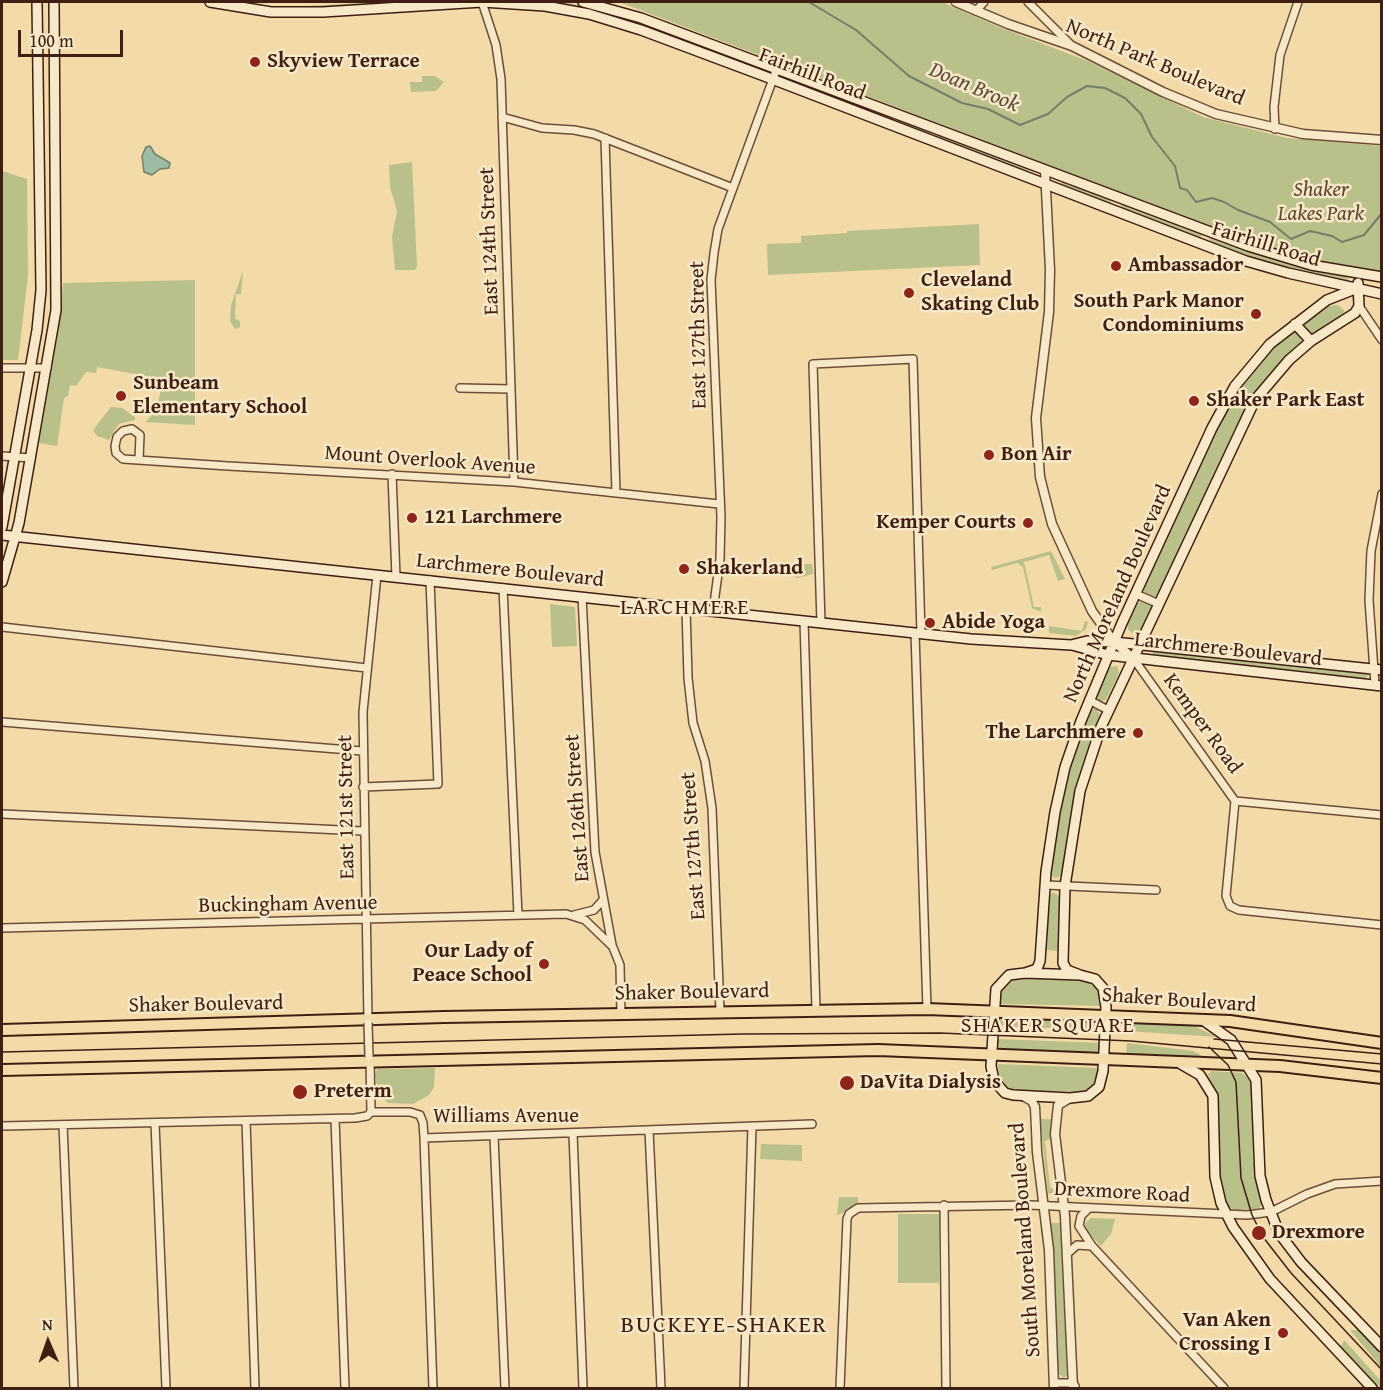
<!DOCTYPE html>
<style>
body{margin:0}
#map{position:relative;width:1383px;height:1390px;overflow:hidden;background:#f2dba9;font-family:"Gentium Book Plus",serif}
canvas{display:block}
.frame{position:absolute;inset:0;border:3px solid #3f1f12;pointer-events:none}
.north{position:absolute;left:18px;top:1312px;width:60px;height:60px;-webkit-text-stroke:4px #f7e8c7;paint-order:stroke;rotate:358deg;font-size:16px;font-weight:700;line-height:24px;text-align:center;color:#3f1f12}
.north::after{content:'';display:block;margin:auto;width:21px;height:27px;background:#3f1f12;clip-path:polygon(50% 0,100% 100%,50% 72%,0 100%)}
.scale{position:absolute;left:18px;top:30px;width:105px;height:27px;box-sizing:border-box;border:3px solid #3f1f12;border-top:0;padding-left:8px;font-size:18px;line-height:21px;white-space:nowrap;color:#3f1f12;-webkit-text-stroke:4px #f7e8c7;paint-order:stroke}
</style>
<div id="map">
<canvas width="1383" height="1390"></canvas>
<div class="frame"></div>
<div class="north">N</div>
<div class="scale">100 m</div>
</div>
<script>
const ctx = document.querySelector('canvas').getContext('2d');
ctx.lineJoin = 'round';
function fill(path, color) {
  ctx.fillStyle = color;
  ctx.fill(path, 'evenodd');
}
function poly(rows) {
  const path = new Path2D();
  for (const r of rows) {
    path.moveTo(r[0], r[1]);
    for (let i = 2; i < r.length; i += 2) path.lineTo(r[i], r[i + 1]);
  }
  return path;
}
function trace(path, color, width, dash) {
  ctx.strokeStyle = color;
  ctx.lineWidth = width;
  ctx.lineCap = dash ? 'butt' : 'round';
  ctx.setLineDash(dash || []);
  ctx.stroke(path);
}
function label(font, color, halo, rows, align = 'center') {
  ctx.font = font + ' "Gentium Book Plus",serif';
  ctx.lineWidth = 5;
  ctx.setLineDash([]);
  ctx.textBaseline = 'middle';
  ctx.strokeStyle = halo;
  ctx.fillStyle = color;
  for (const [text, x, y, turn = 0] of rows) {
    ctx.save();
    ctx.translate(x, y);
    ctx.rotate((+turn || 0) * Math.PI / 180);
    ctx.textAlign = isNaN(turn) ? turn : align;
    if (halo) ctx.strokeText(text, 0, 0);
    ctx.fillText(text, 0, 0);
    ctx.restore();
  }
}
const green = poly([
 [377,2,437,2,308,9,308,6],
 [565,2,643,22,766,69,765,72,613,16,564,5],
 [619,2,942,2,999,27,1090,62,1203,117,1287,138,1381,146,1381,272,1324,264,1285,255],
 [422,76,435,76,444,82,436,91,411,92,410,82,422,82],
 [785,76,930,132,929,135,784,80],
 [937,135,1029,170,1027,173,936,138],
 [412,162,417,266,415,270,395,270,392,237,397,211,390,187,389,165],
 [2,171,27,179,28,276,18,360,2,360],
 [1063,181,1111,199,1111,204,1059,186],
 [1122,204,1200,233,1202,236,1199,238,1121,209],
 [979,224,980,265,768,275,767,244,801,243,801,236,847,233,847,231],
 [1209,238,1296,266,1347,277,1349,281,1256,260,1210,242],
 [243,271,241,294,236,294,235,319,240,321,240,327,235,329,230,321,231,305],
 [195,280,195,425,146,422,157,408,163,379,97,367,96,373,86,372,76,386,70,385,68,396,64,398,57,446,39,443,57,339,63,283],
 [1338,305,1344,310,1343,317,1312,336,1303,327,1306,321,1328,306],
 [1290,332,1300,334,1302,343,1244,413,1162,590,1159,596,1149,597,1143,590,1143,585,1233,396,1269,349],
 [111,407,122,408,135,417,135,420,119,424,109,440,97,436,93,430],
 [1051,551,1065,579,1058,581,1049,555,1024,562,1034,607,1041,607,1041,612,1032,608,1023,567,1017,563,992,570,991,567],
 [793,564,812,564,813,574,797,578,791,575],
 [1141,601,1152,605,1153,609,1143,631,1134,635,1128,629,1127,624,1134,606],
 [550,604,575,607,577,646,552,647],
 [1085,621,1088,622,1086,629,1076,636,1049,633,1049,626,1082,631],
 [1153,650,1363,672,1368,675,1365,680,1152,656],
 [1117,666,1119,673,1106,700,1099,702,1097,695,1108,670,1110,667],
 [1096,708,1100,715,1077,784,1062,873,1059,877,1054,878,1050,873,1066,780,1089,711],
 [1053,892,1060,897,1058,951,1047,950,1049,897],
 [1023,978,1086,981,1099,990,1102,1006,1001,1004,1000,994,1004,986,1010,981],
 [1000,1017,1097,1019,1101,1030,998,1026],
 [1128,1020,1192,1025,1217,1037,1127,1031],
 [997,1039,1102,1043,1095,1054,1000,1050],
 [1127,1043,1193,1051,1210,1060,1126,1056],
 [998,1064,1096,1068,1099,1068,1096,1084,1087,1092,1019,1091,1006,1087,999,1080],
 [435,1068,434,1087,429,1095,413,1104,388,1103,379,1095,375,1075,377,1069],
 [1212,1071,1242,1073,1248,1078,1252,1087,1253,1158,1262,1205,1258,1209,1235,1210,1227,1206,1219,1167,1218,1097,1208,1074],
 [1040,1119,1051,1119,1051,1139,1045,1141,1050,1187,1057,1192,1056,1195,1048,1193],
 [761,1144,802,1145,802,1161,760,1159],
 [839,1197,858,1197,858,1206,837,1215],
 [939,1214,939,1283,898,1283,898,1214],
 [1091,1218,1115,1219,1111,1234,1101,1246,1085,1229,1085,1223],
 [1051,1223,1060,1223,1067,1375,1064,1378,1059,1374,1058,1369],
 [1350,1330,1361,1330,1381,1352,1381,1367],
 [1344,1340,1381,1381,1381,1388,1376,1388,1338,1345,1342,1345]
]);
const water = poly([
 [150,146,155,154,170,163,169,168,160,169,152,175,144,172,142,156,146,147,150,146]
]);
const stream = poly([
 [809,2,856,30,909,76,962,103,988,109,1020,125,1048,114,1067,97,1087,86,1105,88,1125,98,1141,114,1152,137,1175,166,1180,188,1187,190,1196,202,1212,198,1224,202,1238,210,1270,222,1291,239,1310,231,1332,236,1342,242,1364,235,1382,213]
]);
const minor = poly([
 [482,2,496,45,501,79,514,482],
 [1028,2,1070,44],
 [976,11,984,2],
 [502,117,542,128,574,130,594,134,733,188],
 [1275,129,1274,107,1280,55,1298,2],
 [605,138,616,493],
 [1359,306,1382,340],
 [2,368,47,368],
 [460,388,511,389],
 [2,456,31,458],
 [139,460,140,435,132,429,123,431,117,437,115,446,116,453,123,459,228,466,514,482,719,504],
 [392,474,396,577],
 [503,588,518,915],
 [1136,594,1159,604],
 [582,597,595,852,612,945,620,965,621,1014],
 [686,608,688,678,693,723,705,761,712,808,720,1011],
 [713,611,720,559,721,517,711,280,714,253,718,229,777,68],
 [804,621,816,1009],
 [821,623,813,364,913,359,921,634],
 [2,627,367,668],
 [915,633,927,1009],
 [1133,658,1235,801,1226,896,1230,906,1239,910,1382,925],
 [1375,685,1369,600,1371,551,1382,494],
 [1089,700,1108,710],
 [2,722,362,751],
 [363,787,438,784,430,580],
 [1235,801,1382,815],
 [2,814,363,831],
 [1046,885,1156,890],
 [574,915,594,910,602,901],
 [2,928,566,914,585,920,612,946],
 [368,1021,363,712,377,575],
 [370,1060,371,1112],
 [335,1119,345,1388],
 [246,1121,255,1388],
 [155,1123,166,1388],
 [63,1125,74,1388],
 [2,1126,355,1118,367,1116,371,1112,410,1112,420,1115,423,1123,424,1138,433,1388],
 [649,1130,661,1388],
 [573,1134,583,1388],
 [494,1137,505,1388],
 [424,1138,812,1124],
 [944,1205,946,1388],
 [1088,1209,1081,1216,1079,1226,1092,1246,1224,1388],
 [1067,1254,1077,1245,1092,1246],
 [1054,1383,1073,1383,1075,1386],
 [744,1388,752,1126],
 [840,1388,847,1219,849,1214,858,1208,1031,1205,1247,1215,1271,1212,1307,1194,1335,1184,1382,1181]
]);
const tertiary = poly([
 [956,2,1008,24,1072,46,1163,92,1216,114,1303,134,1382,140],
 [1045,170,1050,270,1049,312,1036,418,1040,477,1052,524,1092,611,1114,642,1133,658],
 [1023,1096,1032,1101,1035,1107,1037,1152,1049,1250,1054,1388],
 [1070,1098,1058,1105,1055,1134,1065,1216,1073,1388]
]);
const secondary = poly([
 [210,2,271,12,323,12,482,2,545,6,589,14,641,30,764,76,1246,261,1288,273,1382,294],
 [583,2,641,18,1248,246,1311,265,1382,277],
 [1295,324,1311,341],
 [2,527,37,330,41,290,37,2],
 [2,535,971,639,1071,645,1087,641,1114,642,1382,670],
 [2,582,19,523,56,310,54,2],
 [1072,645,1108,655,1382,686],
 [1025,973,1037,969,1040,961,1046,872,1055,812,1065,767,1081,721,1122,623,1212,428,1235,386,1270,344,1327,300,1355,289],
 [1025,973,1080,975,1095,979,1103,988,1106,1007,1103,1071,1099,1087,1088,1096,1070,1098,1013,1095,1005,1093,994,1081,991,1066,996,989,1009,975,1025,973],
 [1080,975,1067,970,1063,963,1065,886,1080,791,1101,727,1255,400,1289,360,1311,341,1355,313,1359,306,1358,283],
 [1203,1020,1231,1040,1256,1080,1260,1176,1266,1200,1279,1233,1301,1262,1382,1347],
 [1181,1064,1200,1075,1213,1096,1215,1177,1221,1203,1233,1227,1270,1279,1372,1388]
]);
const primary = poly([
 [2,1030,444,1017,927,1009,1230,1021,1382,1043],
 [2,1070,878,1050,1280,1066,1382,1078]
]);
const tram = poly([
 [1214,1039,1382,1054],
 [1209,1047,1228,1065,1236,1082,1241,1178,1252,1215,1263,1237,1291,1273,1382,1370],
 [2,1052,742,1034,940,1033,1131,1041,1382,1064]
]);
const minorBridge = poly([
 [368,1023,369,1057]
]);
const markers = [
 [255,62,6,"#8f2418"],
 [1116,266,6,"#8f2418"],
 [909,293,6,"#8f2418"],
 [1256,314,6,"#8f2418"],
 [121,396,6,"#8f2418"],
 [1194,401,6,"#8f2418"],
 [989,455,6,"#8f2418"],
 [412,518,6,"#8f2418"],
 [1028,523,6,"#8f2418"],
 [684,569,6,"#8f2418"],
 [930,623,6,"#8f2418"],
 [1138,733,6,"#8f2418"],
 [544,964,6,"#8f2418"],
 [847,1083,8,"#8f2418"],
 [300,1092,8,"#8f2418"],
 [1259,1233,8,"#8f2418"],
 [1283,1333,6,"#8f2418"]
];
const poiNames = [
 ["Skyview Terrace",267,62],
 ["Ambassador",1128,266],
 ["Cleveland",921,281],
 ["Skating Club",921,305],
 ["South Park Manor",1244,302,"right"],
 ["Condominiums",1244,326,"right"],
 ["Sunbeam",133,384],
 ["Elementary School",133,408],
 ["Shaker Park East",1206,401],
 ["Bon Air",1001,455],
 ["121 Larchmere",424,518],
 ["Kemper Courts",1016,523,"right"],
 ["Shakerland",696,569],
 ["Abide Yoga",942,623],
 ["The Larchmere",1126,733,"right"],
 ["Our Lady of",532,952,"right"],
 ["Peace School",532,976,"right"],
 ["DaVita Dialysis",860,1083],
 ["Preterm",314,1092],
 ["Drexmore",1272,1233],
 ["Van Aken",1271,1321,"right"],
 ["Crossing I",1271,1345,"right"]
];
const streetNames = [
 ["North Park Boulevard",1155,63,23],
 ["Fairhill Road",812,75,21],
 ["East 124th Street",490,241,-92],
 ["Fairhill Road",1266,245,17],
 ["East 127th Street",699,335,-91],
 ["Mount Overlook Avenue",430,461,4],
 ["Larchmere Boulevard",510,571,6],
 ["North Moreland Boulevard",1118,594,-66],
 ["Larchmere Boulevard",1228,650,6],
 ["Kemper Road",1202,724,54],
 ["East 121st Street",347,807,-91],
 ["East 126th Street",578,808,-94],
 ["East 127th Street",694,846,-94],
 ["Buckingham Avenue",288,905,-1],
 ["Shaker Boulevard",692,993,-1],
 ["Shaker Boulevard",1179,1001,4],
 ["Shaker Boulevard",206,1005,-1],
 ["Williams Avenue",506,1117],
 ["Drexmore Road",1122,1193,3],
 ["South Moreland Boulevard",1026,1240,-94]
];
const parkNames = [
 ["Shaker",1321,191],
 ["Lakes Park",1321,215]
];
const waterNames = [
 ["Doan Brook",974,88,23]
];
const neighbourhoodNames = [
 ["LARCHMERE",685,608],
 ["SHAKER SQUARE",1048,1026]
];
const quarterNames = [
 ["BUCKEYE-SHAKER",724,1326]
];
fill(green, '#b9c089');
fill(water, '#9cbca4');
trace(water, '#777d6a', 1.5);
trace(stream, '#777d6a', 2);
trace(minor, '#6c4e38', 10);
trace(tertiary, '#6c4e38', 11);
trace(secondary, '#3f1f12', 12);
trace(primary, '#3f1f12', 14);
trace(minor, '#f7e8c7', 7);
trace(tertiary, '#f7e8c7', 8);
trace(secondary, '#f7e8c7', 9);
trace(primary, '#f2dba9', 10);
trace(tram, '#3f1f12', 1.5);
trace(minorBridge, '#6c4e38', 10, []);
trace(minorBridge, '#f7e8c7', 7);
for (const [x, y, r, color] of markers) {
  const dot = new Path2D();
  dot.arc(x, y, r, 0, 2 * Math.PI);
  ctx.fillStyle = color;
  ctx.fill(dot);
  trace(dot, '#f7e8c7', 2);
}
label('bold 21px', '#3f1f12', '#f7e8c7', poiNames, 'left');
label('21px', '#3f1f12', '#f7e8c7', streetNames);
label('italic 21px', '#5e4730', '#f7e8c7', parkNames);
label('italic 22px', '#5b4e3e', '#f7e8c7', waterNames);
ctx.letterSpacing = '1.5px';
label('22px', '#3f1f12', '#f7e8c7', neighbourhoodNames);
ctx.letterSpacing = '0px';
ctx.letterSpacing = '1.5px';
label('24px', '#3f1f12', '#f7e8c7', quarterNames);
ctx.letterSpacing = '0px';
</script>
